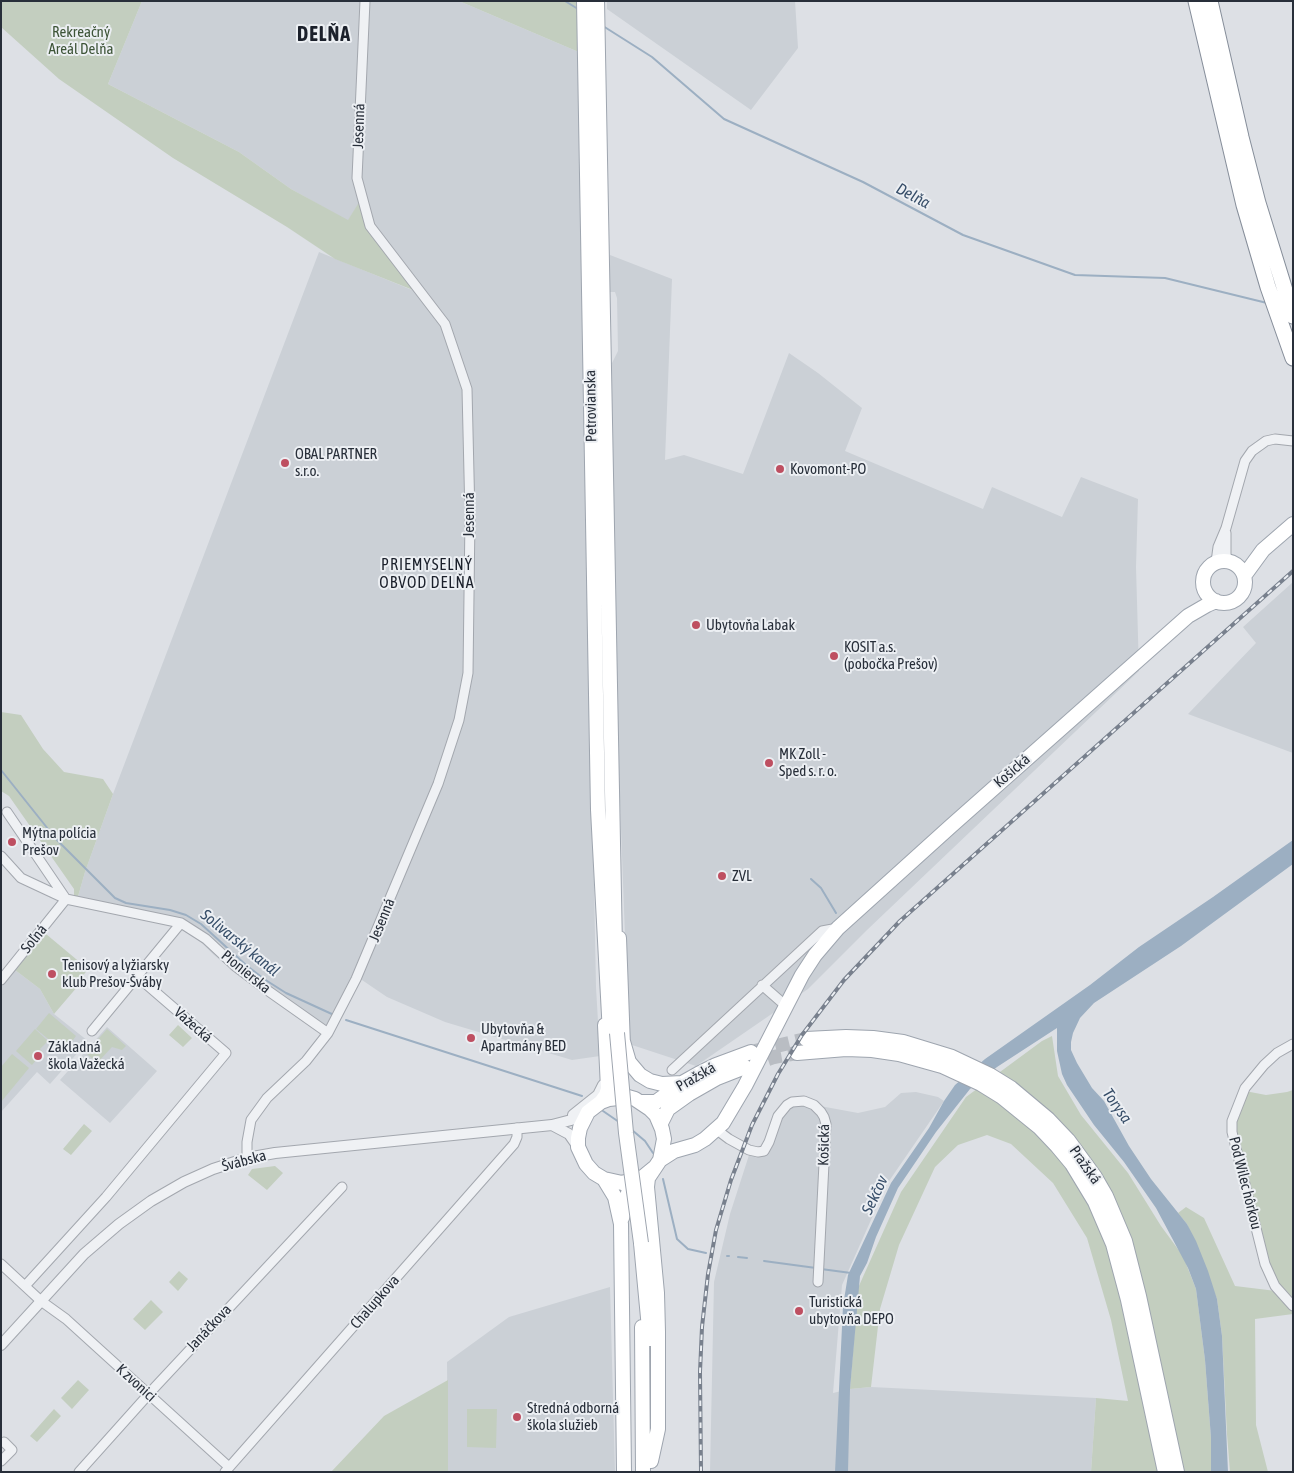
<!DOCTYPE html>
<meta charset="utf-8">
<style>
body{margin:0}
#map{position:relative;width:1294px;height:1473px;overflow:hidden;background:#dde0e5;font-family:"Asap Condensed",sans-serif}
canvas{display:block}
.frame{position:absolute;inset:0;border:2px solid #282f3a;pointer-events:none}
</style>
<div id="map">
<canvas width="1294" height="1473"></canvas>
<div class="frame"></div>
</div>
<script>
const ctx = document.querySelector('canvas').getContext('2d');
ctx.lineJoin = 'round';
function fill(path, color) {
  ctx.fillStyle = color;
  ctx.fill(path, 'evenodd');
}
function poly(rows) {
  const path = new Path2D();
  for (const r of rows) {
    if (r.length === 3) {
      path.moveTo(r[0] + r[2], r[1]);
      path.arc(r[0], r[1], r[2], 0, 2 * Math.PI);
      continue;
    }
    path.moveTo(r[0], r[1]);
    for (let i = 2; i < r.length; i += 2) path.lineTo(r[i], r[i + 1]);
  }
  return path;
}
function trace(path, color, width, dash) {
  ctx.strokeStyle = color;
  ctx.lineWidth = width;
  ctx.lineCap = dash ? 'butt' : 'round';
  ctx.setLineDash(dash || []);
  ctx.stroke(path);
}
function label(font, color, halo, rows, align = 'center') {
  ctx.font = font + ' "Asap Condensed",sans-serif';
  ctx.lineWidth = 4;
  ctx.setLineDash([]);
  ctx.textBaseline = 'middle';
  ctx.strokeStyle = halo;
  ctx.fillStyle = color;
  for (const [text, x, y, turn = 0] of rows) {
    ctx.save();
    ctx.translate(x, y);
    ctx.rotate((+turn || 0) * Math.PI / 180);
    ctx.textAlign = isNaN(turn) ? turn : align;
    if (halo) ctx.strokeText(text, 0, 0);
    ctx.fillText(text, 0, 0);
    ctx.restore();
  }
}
const built = poly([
 [142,1,459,1,581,53,590,678,596,987,600,1056,572,1060,445,1022,387,997,359,978,329,1033,302,1021,245,980,214,955,182,924,77,900,85,872,113,794,319,252,412,290,370,230,361,200,348,221,291,189,239,152,108,84],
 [607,1,795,1,798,48,751,110,607,9],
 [610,255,672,279,665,460,684,455,743,474,789,353,818,373,862,408,845,451,983,509,992,487,1062,517,1081,477,1138,499,1136,567,1139,671,867,930,808,989,696,1066,629,1044,619,774,611,365,618,351,617,298,615,292,610,292],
 [1293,582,1293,753,1188,714,1256,643,1243,627],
 [15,970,40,989,54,1014,88,1041,50,1084,37,1072,1,1112,1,987],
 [107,1027,157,1071,110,1123,60,1080],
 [916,1092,938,1097,944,1101,887,1184,842,1285,833,1393,850,1389,871,1387,1096,1398,1091,1472,710,1472,714,1282,730,1214,750,1152,763,1153,784,1105,820,1106,858,1113,885,1107,901,1093],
 [610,1287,615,1472,448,1472,447,1362,509,1317]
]);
const green = poly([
 [1,1,142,1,108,84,239,152,291,189,348,220,361,199,370,231,413,290,335,259,287,227,173,158,59,79,1,27],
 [459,1,576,1,581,53],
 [1,712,21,715,43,749,64,772,103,779,113,794,85,872,77,900,74,899,74,889,9,796,1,791],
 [46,934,88,969,82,977,84,979,54,1014,40,989,15,970],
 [49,1013,76,1036,64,1052,36,1029],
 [178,1025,192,1038,183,1047,169,1035],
 [35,1029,48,1041,40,1049,43,1052,32,1065,16,1051],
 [107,1029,126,1046,122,1050,112,1047,97,1063,86,1053],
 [1052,1036,1058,1076,1081,1115,1128,1173,1161,1226,1183,1256,1196,1289,1205,1360,1211,1438,1211,1472,1091,1472,1096,1398,1128,1401,1111,1320,1087,1238,1053,1183,1011,1144,987,1135,958,1145,935,1167,899,1245,880,1309,871,1387,850,1389,858,1288,901,1192,966,1097,1042,1041],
 [12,1054,29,1068,1,1102,1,1067],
 [1293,1090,1293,1314,1255,1319,1256,1425,1268,1472,1230,1472,1227,1434,1222,1336,1217,1299,1187,1224,1178,1213,1186,1207,1204,1218,1235,1286,1276,1291,1234,1123,1245,1091,1266,1095,1287,1092],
 [84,1124,92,1131,71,1155,63,1149],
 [275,1166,283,1173,267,1190,248,1175,252,1169],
 [179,1271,188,1279,178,1291,169,1282],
 [151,1300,163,1312,145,1330,133,1319],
 [78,1380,89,1390,72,1409,61,1398],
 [448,1380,448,1472,331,1472,384,1416],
 [54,1409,61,1416,37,1442,30,1436],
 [467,1409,497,1409,496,1448,467,1447]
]);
const water = poly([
 [1293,840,1293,864,1181,946,1094,1003,1080,1018,1073,1033,1071,1042,1071,1050,1077,1063,1092,1088,1104,1101,1129,1146,1151,1179,1187,1224,1196,1241,1208,1271,1217,1299,1222,1336,1228,1472,1211,1472,1211,1438,1205,1360,1196,1289,1188,1268,1156,1208,1124,1162,1094,1125,1067,1085,1062,1074,1057,1051,1057,1028,997,1067,970,1089,936,1132,898,1188,876,1237,867,1263,860,1276,850,1389,848,1472,835,1472,843,1306,848,1275,891,1183,929,1128,944,1101,955,1085,985,1059,1090,985,1139,947,1213,897]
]);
const stream = poly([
 [565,1,578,9],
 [603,26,652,57,724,119,863,182,963,235,1075,275,1165,278,1267,303],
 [1,770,56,839,115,898,126,903,170,910,186,915,201,924,246,965,264,979,286,993,334,1015],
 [811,879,821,888,836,913],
 [346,1020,582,1096],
 [603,1111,619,1122],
 [632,1130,645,1141,653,1153],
 [663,1179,677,1239,688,1249,706,1253],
 [727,1256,729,1256],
 [738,1257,747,1258],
 [764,1261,816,1268],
 [821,1269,851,1273]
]);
const primaryTunnel = poly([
 [755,1051,806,1039],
 [748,1066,774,1057,797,1053]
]);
const minor = poly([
 [1226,533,1226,555,1229,562],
 [1216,562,1218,547,1226,528,1245,461,1252,451,1266,441,1275,439,1293,441],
 [1,856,21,878,66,899,181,923,206,939,235,966,267,990,328,1033],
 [1,980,66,899,7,812],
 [762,985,786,1006],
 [92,1031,181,923],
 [1293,1044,1277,1053,1264,1065,1245,1088,1232,1121,1232,1132,1265,1264,1275,1286,1293,1306],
 [672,1070,822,931,838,928],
 [717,1130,729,1139,749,1150,758,1152,764,1151,769,1142,778,1116,787,1105,792,1102,804,1101,814,1105,821,1112,824,1117,826,1124,818,1282],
 [247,1158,247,1142,251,1120,267,1098,306,1061,328,1033,356,979,438,784,459,720,468,673,470,517,467,389,445,324,370,226,357,178,365,1],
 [1,1264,41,1301,66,1319,229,1467],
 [25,1286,106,1197,226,1053,138,977],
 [1,1461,12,1450,4,1442],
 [79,1472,156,1386,342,1187],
 [225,1472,514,1144,517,1137,517,1128]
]);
const tertiary = poly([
 [573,1115,598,1095,603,1085],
 [552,1125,569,1134,578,1147],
 [1,1345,84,1254,119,1224,151,1201,184,1182,213,1169,247,1158,275,1153,552,1125,575,1119,588,1112]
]);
const primary = poly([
 [584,1,598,810,610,1034],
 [597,1,615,948],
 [1224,582,21],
 [1244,576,1263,550,1293,524],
 [619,938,623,1046],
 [622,1038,629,1062,640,1075,650,1081,662,1084,682,1083],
 [806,1039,846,1037,873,1038,903,1042,952,1057,990,1075,1011,1088,1048,1119,1068,1140,1095,1177,1106,1196,1125,1241,1139,1296,1177,1472],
 [797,1053,846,1049,872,1050,899,1054,942,1066,981,1084,1002,1097,1039,1127,1057,1146,1072,1164,1095,1202,1113,1244,1128,1300,1165,1472],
 [601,1102,606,1095,608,1089,605,1025],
 [642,1102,656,1102,682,1083,698,1074,716,1065,751,1052],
 [661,1123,668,1109,689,1094,717,1078,745,1067],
 [660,1160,674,1151,695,1145,705,1139,723,1123,745,1086,802,975,815,955,838,928,951,826,1188,616,1207,605,1216,601],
 [604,1179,615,1197,621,1224,624,1472],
 [622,1218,629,1189,635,1181],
 [641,1243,650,1339],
 [642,1327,643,1472],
 [651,1461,658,1429,658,1332,657,1293,647,1187,648,1178,660,1160,664,1139,662,1129,656,1115,650,1109,635,1099,628,1097,609,1099,601,1102,588,1112,580,1128,578,1138,578,1147,586,1164,594,1173,604,1179,622,1183,643,1177,654,1168]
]);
const motorway = poly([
 [1196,1,1244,205,1268,287,1293,358],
 [1210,1,1241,137,1258,203,1293,316]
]);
const rail = poly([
 [701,1472,700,1372,702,1327,708,1274,716,1230,731,1180,752,1125,778,1074,802,1035,844,980,900,921,1293,571]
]);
const primaryBridge = poly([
 [617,1033,626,1133,641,1243]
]);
const markers = [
 [285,463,5,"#be4f61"],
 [780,469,5,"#be4f61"],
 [696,625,5,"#be4f61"],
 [834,656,5,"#be4f61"],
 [769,763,5,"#be4f61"],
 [12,842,5,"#be4f61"],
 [722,876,5,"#be4f61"],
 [52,974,5,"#be4f61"],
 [471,1038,5,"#be4f61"],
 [38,1056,5,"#be4f61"],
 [799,1311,5,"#be4f61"],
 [517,1417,5,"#be4f61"]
];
const parkNames = [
 ["Rekreačný",81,32],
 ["Areál Delňa",81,49]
];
const streetNames = [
 ["Jesenná",359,126,-88],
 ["Petrovianska",591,406,-91],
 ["Jesenná",469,515,-90],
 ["Košická",1012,771,-41],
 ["Jesenná",382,920,-68],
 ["Soľná",34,939,-51],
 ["Pionierska",246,972,39],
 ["Važecká",193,1025,41],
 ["Pražská",696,1077,-30],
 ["Košická",824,1145,-89],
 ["Švábska",244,1161,-15],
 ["Pražská",1085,1165,55],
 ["Pod Wilec hôrkou",1245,1183,76],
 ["Chalupkova",375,1302,-49],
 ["Janáčkova",209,1328,-47],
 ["K zvonici",136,1383,42]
];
const poiNames = [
 ["OBAL PARTNER",295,454],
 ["s.r.o.",295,471],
 ["Kovomont-PO",790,469],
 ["Ubytovňa Labak",706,625],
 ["KOSIT a.s.",844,647],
 ["(pobočka Prešov)",844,664],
 ["MK Zoll -",779,754],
 ["Sped s. r. o.",779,771],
 ["Mýtna polícia",22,833],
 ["Prešov",22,850],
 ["ZVL",732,876],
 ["Tenisový a lyžiarsky",62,965],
 ["klub Prešov-Šváby",62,982],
 ["Ubytovňa &",481,1029],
 ["Apartmány BED",481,1046],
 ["Základná",48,1047],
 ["škola Važecká",48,1064],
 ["Turistická",809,1302],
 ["ubytovňa DEPO",809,1319],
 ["Stredná odborná",527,1408],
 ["škola služieb",527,1425]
];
const waterNames = [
 ["Delňa",913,196,28],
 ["Solivarský kanál",240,943,39],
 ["Torysa",1117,1106,55],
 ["Sekčov",875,1195,-65]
];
const neighbourhoodNames = [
 ["PRIEMYSELNÝ",427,565],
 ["OBVOD DELŇA",427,583]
];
const districtNames = [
 ["DELŇA",324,35]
];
fill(built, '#cbd0d6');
fill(green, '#c3cebf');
fill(water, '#9cafc2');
trace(stream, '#9cafc2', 2);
trace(primaryTunnel, '#b9bdc3', 14, [14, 7]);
trace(minor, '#a3a7ae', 11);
trace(tertiary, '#a3a7ae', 12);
trace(primary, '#9ea5af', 16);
trace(motorway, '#868e9a', 17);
trace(minor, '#eff1f4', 9);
trace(tertiary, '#eff1f4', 10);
trace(primary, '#fff', 14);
trace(motorway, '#fff', 15);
trace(rail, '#78808d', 4);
trace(rail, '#eceff3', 2, [5.5]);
trace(primaryBridge, '#9ea5af', 16, []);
trace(primaryBridge, '#fff', 14);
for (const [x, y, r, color] of markers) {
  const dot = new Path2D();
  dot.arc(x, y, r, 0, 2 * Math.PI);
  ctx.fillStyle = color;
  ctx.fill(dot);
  trace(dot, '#eceff3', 2);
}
label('15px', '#3d5437', '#eceff3', parkNames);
label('15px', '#282f3a', '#eceff3', streetNames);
label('15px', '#282f3a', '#eceff3', poiNames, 'left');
label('italic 16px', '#374e69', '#eceff3', waterNames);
ctx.letterSpacing = '1px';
label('16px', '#1b202b', '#eceff3', neighbourhoodNames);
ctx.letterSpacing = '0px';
ctx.letterSpacing = '1px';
label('bold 20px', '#1b202b', '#eceff3', districtNames);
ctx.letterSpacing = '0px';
</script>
